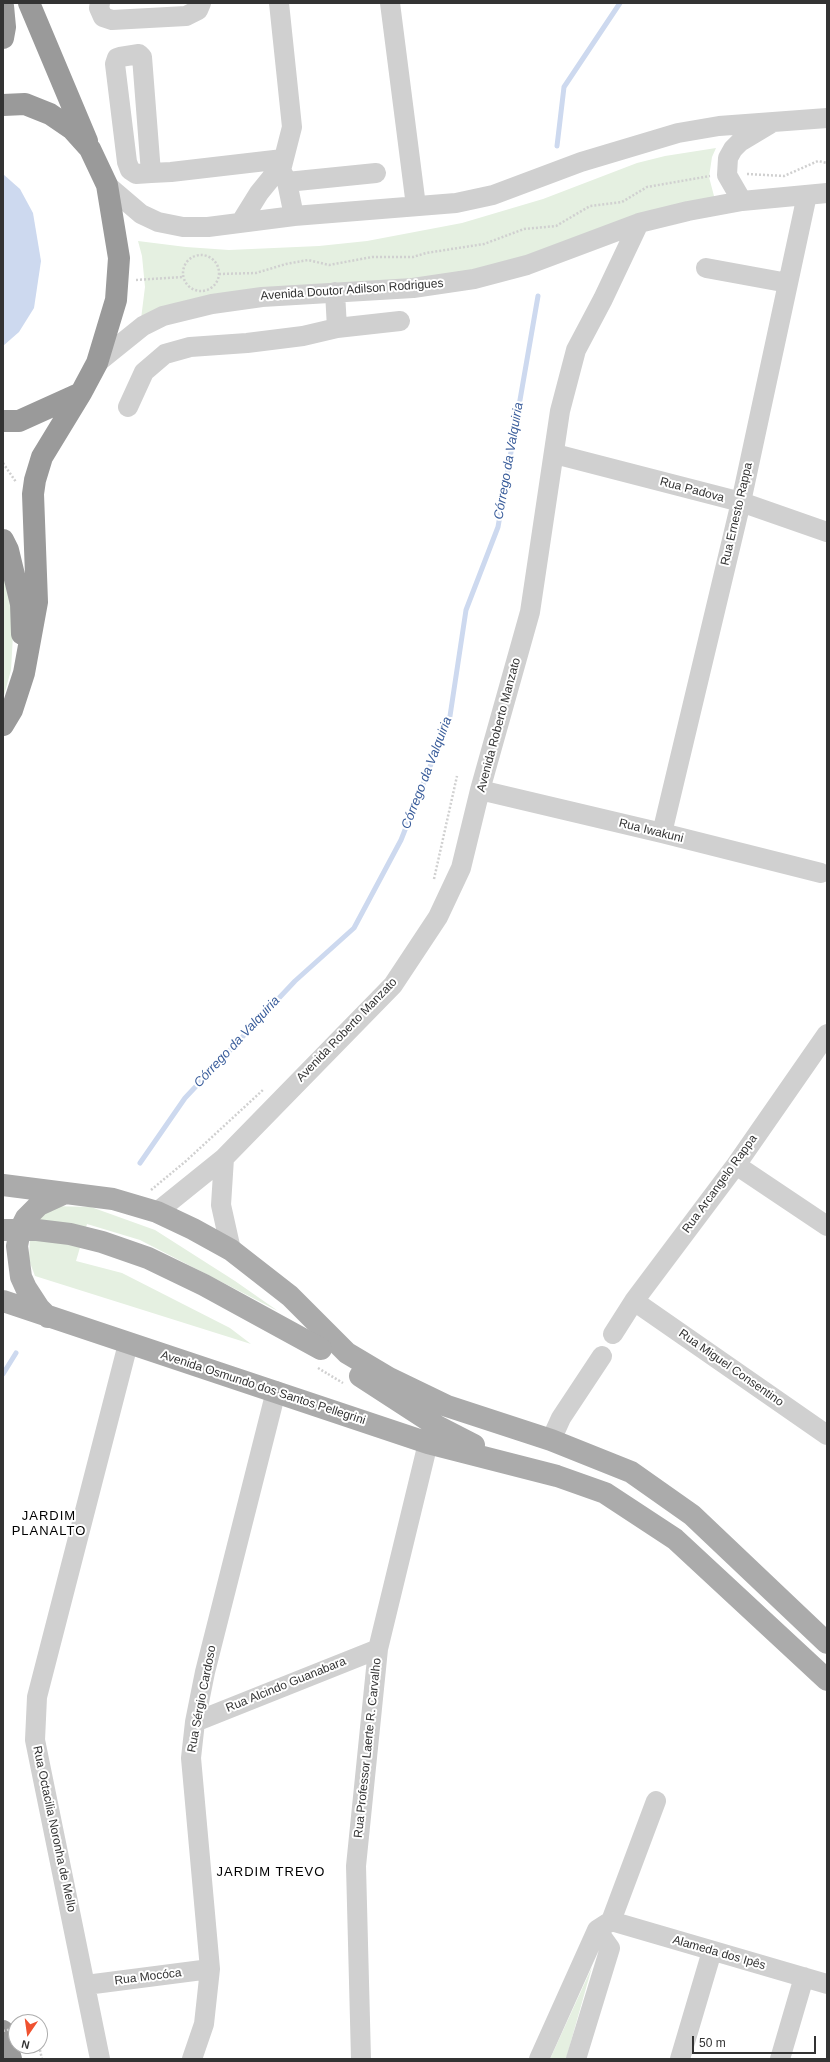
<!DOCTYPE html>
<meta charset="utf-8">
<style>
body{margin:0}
#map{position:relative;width:830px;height:2062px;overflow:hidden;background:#fff;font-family:Arial,sans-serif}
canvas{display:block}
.frame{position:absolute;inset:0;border:4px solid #333;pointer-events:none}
.north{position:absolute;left:8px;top:2014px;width:40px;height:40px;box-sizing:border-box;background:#fff;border:1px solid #adadad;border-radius:50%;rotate:193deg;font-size:11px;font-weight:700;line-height:16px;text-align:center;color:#333}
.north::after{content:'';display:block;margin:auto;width:14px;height:18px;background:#ef5230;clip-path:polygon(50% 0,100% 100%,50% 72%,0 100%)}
.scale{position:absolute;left:692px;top:2036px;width:124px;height:18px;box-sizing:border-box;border:2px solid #333;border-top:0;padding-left:5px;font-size:12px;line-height:14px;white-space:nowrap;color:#333;-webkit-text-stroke:3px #fff;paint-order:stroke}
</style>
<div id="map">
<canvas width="830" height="2062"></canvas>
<div class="frame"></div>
<div class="north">N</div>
<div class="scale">50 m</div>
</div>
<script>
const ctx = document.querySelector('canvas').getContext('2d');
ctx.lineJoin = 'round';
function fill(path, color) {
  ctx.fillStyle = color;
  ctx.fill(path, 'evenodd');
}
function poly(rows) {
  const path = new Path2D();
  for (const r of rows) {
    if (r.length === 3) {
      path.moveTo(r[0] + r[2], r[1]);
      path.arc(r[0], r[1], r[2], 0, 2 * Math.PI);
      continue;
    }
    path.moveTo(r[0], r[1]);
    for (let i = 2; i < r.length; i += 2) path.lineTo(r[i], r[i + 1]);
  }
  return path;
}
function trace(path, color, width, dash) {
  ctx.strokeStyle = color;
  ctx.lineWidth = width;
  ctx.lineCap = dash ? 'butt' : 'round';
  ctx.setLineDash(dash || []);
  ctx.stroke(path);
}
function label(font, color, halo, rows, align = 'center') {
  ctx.font = font + ' Arial,sans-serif';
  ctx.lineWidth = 4;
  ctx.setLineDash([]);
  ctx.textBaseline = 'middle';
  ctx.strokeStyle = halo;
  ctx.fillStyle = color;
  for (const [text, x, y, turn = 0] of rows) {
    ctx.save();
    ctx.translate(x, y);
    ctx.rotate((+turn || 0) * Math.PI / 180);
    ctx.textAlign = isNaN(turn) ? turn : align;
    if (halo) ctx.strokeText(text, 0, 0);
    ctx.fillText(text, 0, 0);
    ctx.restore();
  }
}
const green = poly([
 [716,148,712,157,709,177,714,196,720,202,525,262,141,319,145,287,142,256,138,241,186,247,229,250,319,246,367,241,462,223,543,199,637,163,665,156],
 [3,570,14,617,11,670,3,699],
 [51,1206,91,1207,155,1230,235,1281,278,1311,140,1240,87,1224,76,1261,122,1273,230,1328,251,1344,35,1276,29,1260,30,1238,39,1218],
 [592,1967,566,2059,550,2059]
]);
const water = poly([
 [3,174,20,189,33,213,41,261,34,308,19,332,3,346]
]);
const stream = poly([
 [557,146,564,87,620,3],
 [140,1163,185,1098,295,981,354,928,401,840,450,716,466,610,498,527,538,296],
 [3,1374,16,1353]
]);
const path = poly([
 [747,174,784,176,818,161,827,163],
 [201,273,18],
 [219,274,256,273,286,264,308,260,329,265,372,257,413,257,426,253,484,244,524,229,556,226,590,206,622,202,647,187,710,176],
 [136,280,183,277],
 [3,463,16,482],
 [434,879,457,776],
 [151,1190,186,1161,264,1089],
 [328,1374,343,1383],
 [39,2046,42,2059]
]);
const minor = poly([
 [100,3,99,8,103,17,112,20,186,16,198,10,201,3],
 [279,3,292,127,281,170,287,182,294,216],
 [390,3,416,206],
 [151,173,142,57,139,54,120,57,117,58,115,64,127,162,130,170,136,174,151,173,171,172,283,159],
 [287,182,376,173],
 [107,185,141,214,158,222,183,227,208,227,294,216,456,203,493,195,581,162,678,133,719,126,827,118],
 [742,201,727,175,728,158,733,149,740,142,770,124],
 [241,222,259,193,272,177,281,170],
 [706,268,788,283],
 [335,292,337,328],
 [97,363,143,326,163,316,212,304,262,297,413,288,474,279,527,265,639,223,688,211,742,201,827,193],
 [128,407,144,372,165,354,190,347,247,343,303,336,337,328,400,321],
 [555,454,741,502,827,532],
 [480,790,662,833,821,873],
 [662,833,741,502,807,195],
 [224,1158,221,1205,231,1250],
 [736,1165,827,1226],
 [157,1212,224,1158,393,985,438,917,461,868,480,790,530,612,560,411,576,350,603,299,639,223],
 [634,1301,827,1435],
 [613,1334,634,1301,736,1165,827,1034],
 [551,1440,561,1418,602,1356],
 [195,1722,378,1649],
 [611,1921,827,1984],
 [86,1985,210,1969],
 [100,2059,35,1740,37,1697,128,1344],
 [192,2059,204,2024,210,1969,191,1758,195,1722,205,1672,276,1391],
 [361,2059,356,1866,378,1649,428,1443],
 [539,2059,597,1930,611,1921,656,1801],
 [576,2059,610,1948,597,1930],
 [680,2059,712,1951],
 [780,2059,804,1977]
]);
const major = poly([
 [3,1185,113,1199,157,1212,193,1229,231,1250,290,1296,347,1353,389,1378,447,1406,551,1440,631,1472,692,1515,827,1643],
 [3,1301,428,1443,557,1476,605,1493,675,1539,827,1680],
 [48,1317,39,1308,26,1288,21,1277,17,1246,20,1230,26,1218,39,1205,63,1194],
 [360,1376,437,1426,474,1445]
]);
const highway = poly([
 [29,3,87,141],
 [3,6,5,27,3,38],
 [3,105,25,104,50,114,72,129,90,149,107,185,119,258,116,300,97,363,81,393,19,421,3,421],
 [3,540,8,550,21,604,22,634],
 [3,725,12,710,24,673,37,602,33,494,35,480,42,457,81,393],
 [3,2031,11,2059]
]);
const pathBridge = poly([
 [318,1368,328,1374],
 [3,2031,16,2028]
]);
const majorBridge = poly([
 [3,1230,37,1230,70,1234,102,1242,148,1258,204,1285,321,1349]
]);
const streetNames = [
 ["Avenida Doutor Adilson Rodrigues",352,290,-4],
 ["Rua Padova",692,490,15],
 ["Rua Ernesto Rappa",737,514,-77],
 ["Avenida Roberto Manzato",499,725,-75],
 ["Rua Iwakuni",651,831,14],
 ["Avenida Roberto Manzato",347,1030,-46],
 ["Rua Arcangelo Rappa",720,1184,-54],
 ["Rua Miguel Consentino",731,1368,35],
 ["Avenida Osmundo dos Santos Pellegrini",263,1388,18],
 ["Rua Alcindo Guanabara",286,1685,-22],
 ["Rua Sérgio Cardoso",202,1699,-79],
 ["Rua Professor Laerte R. Carvalho",368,1748,-84],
 ["Rua Octacilia Noronha de Mello",54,1829,78],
 ["Alameda dos Ipês",719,1953,16],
 ["Rua Mocóca",148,1977,-7]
];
const waterNames = [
 ["Córrego da Valquiria",509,461,-80],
 ["Córrego da Valquiria",427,773,-69],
 ["Córrego da Valquiria",237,1042,-47]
];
const neighbourhoodNames = [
 ["JARDIM",49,1516],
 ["PLANALTO",49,1531],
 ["JARDIM TREVO",271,1872]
];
fill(green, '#e5f0e1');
fill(water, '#cdd9ef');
trace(stream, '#cdd9ef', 5);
trace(path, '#d0d0d0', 2.5, [2, 2]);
trace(minor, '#d0d0d0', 20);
trace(major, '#ababab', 22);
trace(highway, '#9a9a9a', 22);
trace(pathBridge, '#d0d0d0', 2.5, [2, 2]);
trace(majorBridge, '#ababab', 22);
label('12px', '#333', '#fff', streetNames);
label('italic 13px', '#3a5d9b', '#fff', waterNames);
ctx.letterSpacing = '1px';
label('13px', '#000', '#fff', neighbourhoodNames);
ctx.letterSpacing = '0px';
</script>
